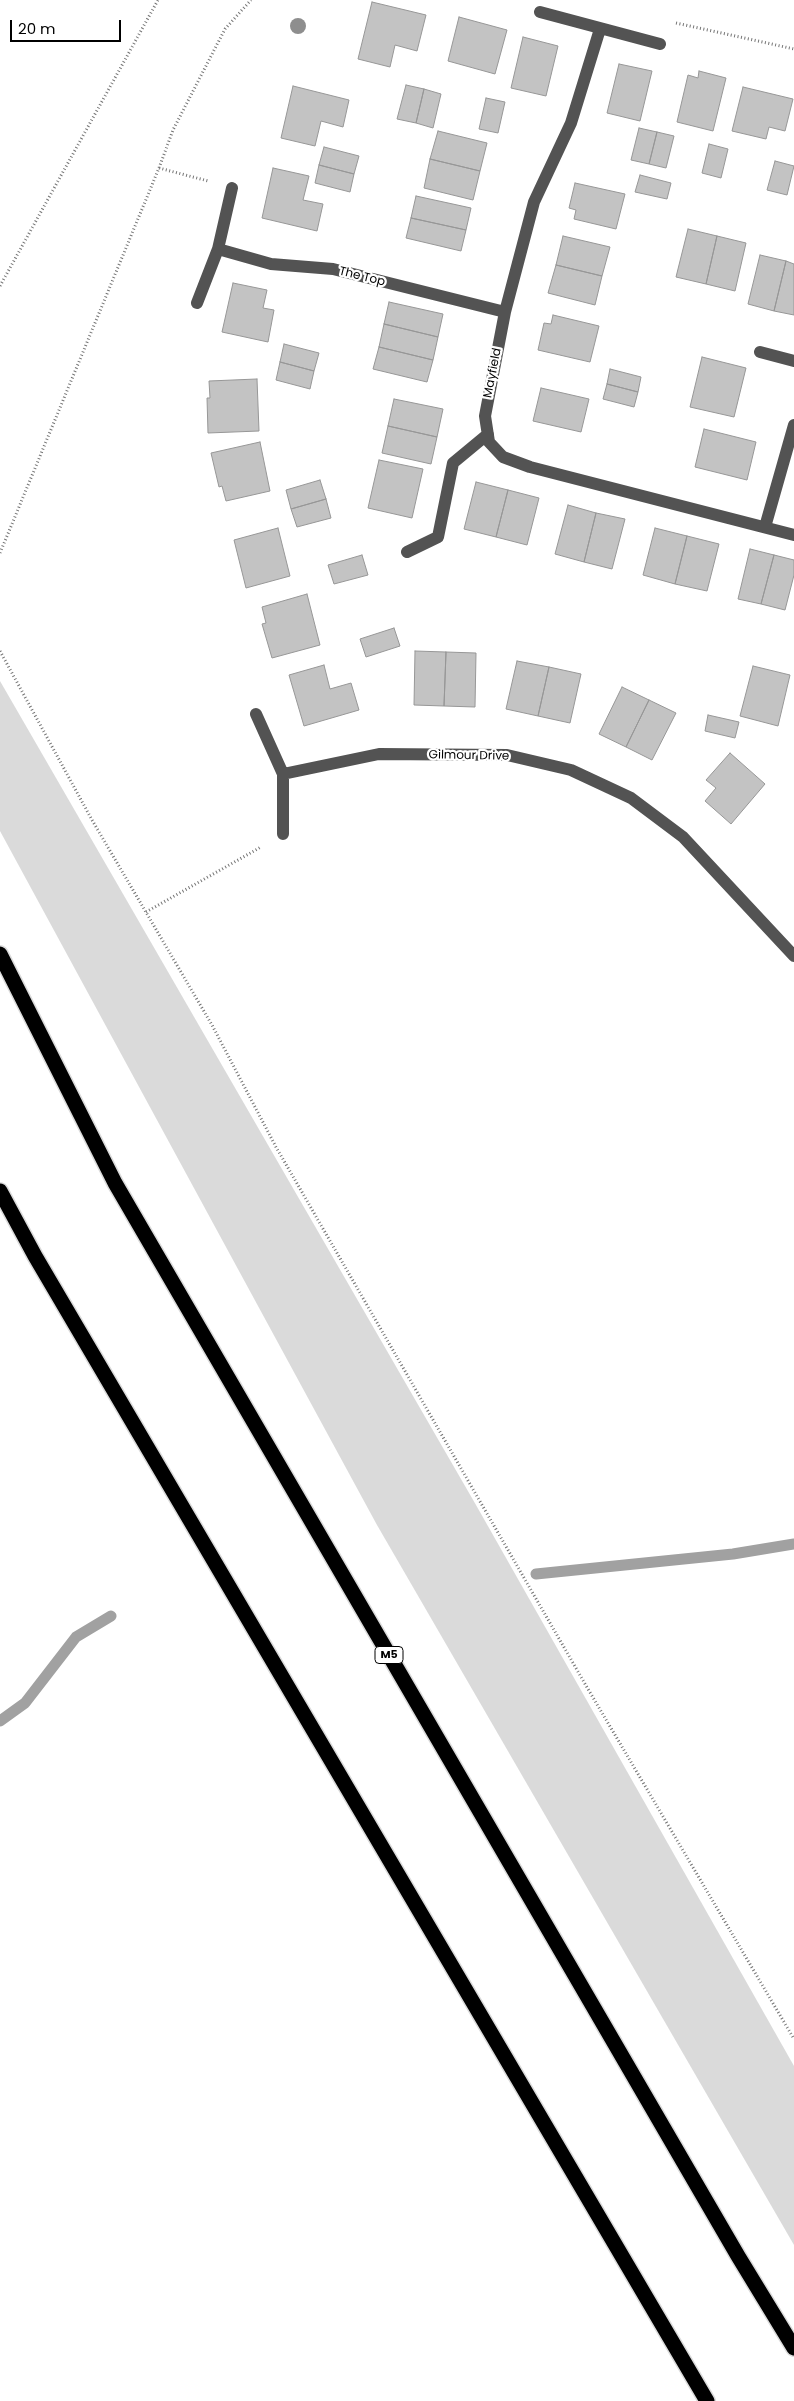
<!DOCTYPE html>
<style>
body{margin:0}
#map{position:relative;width:794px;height:2401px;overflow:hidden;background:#fff;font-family:Poppins,sans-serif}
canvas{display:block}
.scale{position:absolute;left:10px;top:20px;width:111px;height:22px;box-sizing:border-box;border:2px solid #000;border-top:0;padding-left:6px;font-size:15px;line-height:18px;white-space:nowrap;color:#000;-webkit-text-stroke:4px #fff;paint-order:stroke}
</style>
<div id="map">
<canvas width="794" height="2401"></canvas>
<div class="scale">20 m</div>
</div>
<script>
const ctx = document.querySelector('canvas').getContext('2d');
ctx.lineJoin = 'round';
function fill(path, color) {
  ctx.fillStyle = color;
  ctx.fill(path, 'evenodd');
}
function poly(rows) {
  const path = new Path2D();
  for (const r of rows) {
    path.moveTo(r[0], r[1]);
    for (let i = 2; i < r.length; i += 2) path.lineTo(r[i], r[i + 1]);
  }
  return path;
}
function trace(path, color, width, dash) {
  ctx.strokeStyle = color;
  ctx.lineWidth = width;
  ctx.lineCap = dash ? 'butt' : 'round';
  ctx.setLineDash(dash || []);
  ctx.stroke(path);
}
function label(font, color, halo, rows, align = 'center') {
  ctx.font = font + ' Poppins,sans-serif';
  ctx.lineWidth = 4.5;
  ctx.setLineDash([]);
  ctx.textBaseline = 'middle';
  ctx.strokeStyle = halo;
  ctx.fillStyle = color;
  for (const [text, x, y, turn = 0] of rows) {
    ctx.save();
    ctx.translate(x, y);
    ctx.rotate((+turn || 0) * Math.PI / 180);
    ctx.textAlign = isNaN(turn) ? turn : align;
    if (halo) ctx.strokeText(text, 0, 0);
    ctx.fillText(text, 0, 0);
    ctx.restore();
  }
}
const green = poly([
 [0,681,476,1505,794,2066,794,2245,377,1525,0,831]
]);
const stream = poly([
 [536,1574,733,1554,794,1544],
 [0,1721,25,1703,76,1637,111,1616]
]);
const building = poly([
 [372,2,426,15,417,51,395,45,390,67,358,59,372,2],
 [459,17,507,30,495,74,448,61,459,17],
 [523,37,558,46,546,96,511,88,523,37],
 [619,64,652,71,640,121,607,113,619,64],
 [699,71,726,78,713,131,677,122,688,75,698,78,699,71],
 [406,85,424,89,416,123,397,119,406,85],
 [293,86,349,100,343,127,321,121,315,146,281,138,293,86],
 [743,87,793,99,785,131,769,127,766,139,732,131,743,87],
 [424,89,441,94,433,128,416,123,424,89],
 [486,98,505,102,498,133,479,129,486,98],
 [639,128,657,132,649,164,631,160,639,128],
 [438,131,487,143,480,171,430,159,438,131],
 [657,132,674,136,666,168,649,164,657,132],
 [709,144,728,149,721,178,702,173,709,144],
 [324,147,359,156,354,174,319,165,324,147],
 [430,159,480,171,473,200,424,188,430,159],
 [775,161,794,166,787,195,767,190,775,161],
 [319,165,354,174,350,192,315,183,319,165],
 [273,168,309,176,303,200,323,204,317,231,262,218,273,168],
 [640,175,671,183,667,199,635,192,640,175],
 [575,183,625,194,616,229,574,219,576,210,569,208,575,183],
 [416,196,471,208,466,230,411,218,416,196],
 [411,218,466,230,461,251,406,238,411,218],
 [688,229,717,236,706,284,676,277,688,229],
 [563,236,610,247,602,276,556,265,563,236],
 [717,236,746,243,735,291,706,284,717,236],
 [760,255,786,261,774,311,748,304,760,255],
 [786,261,794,264,794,315,774,311,786,261],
 [556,265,602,276,595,305,548,293,556,265],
 [233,283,267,290,263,308,274,310,268,342,222,332,233,283],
 [389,302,443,314,438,337,384,324,389,302],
 [553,315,599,326,590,362,538,350,544,323,551,324,553,315],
 [384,324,438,337,433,360,379,347,384,324],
 [284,344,319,353,314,371,280,362,284,344],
 [379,347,433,360,427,382,373,369,379,347],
 [702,357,746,368,734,417,690,407,702,357],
 [280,362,314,371,310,389,276,380,280,362],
 [610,369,641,377,638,392,607,384,610,369],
 [257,379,259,431,208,433,207,398,210,398,209,381,257,379],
 [607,384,638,392,634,407,603,399,607,384],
 [541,388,589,399,581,432,533,421,541,388],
 [394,399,443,409,437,437,388,426,394,399],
 [388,426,437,437,431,464,382,453,388,426],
 [704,429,756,442,747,480,695,467,704,429],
 [260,442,270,491,226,501,222,486,219,487,211,453,260,442],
 [379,460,423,469,412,518,368,508,379,460],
 [320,480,326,499,291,509,286,490,320,480],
 [476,482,508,490,496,537,464,529,476,482],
 [508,490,539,498,527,545,496,537,508,490],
 [326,499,331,518,297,527,291,509,326,499],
 [568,505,596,513,584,562,555,554,568,505],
 [596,513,625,519,612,569,584,562,596,513],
 [278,528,290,576,246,588,234,540,278,528],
 [655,528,687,536,675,584,643,575,655,528],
 [687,536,719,544,707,591,675,584,687,536],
 [750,549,774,555,761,604,738,599,750,549],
 [362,555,368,575,334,584,328,565,362,555],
 [774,555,794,560,794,575,785,610,761,604,774,555],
 [307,594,320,645,272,658,262,624,266,623,262,607,307,594],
 [394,628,400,646,366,657,360,639,394,628],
 [415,651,446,652,444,706,414,705,415,651],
 [446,652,476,653,475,707,444,706,446,652],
 [517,661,549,667,538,716,506,709,517,661],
 [324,665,330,689,351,683,359,710,304,726,289,675,324,665],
 [753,666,790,675,778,726,740,716,753,666],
 [549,667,581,674,570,723,538,716,549,667],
 [622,687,649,700,626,747,599,734,622,687],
 [649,700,676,713,652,760,626,747,649,700],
 [708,715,739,722,735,738,705,731,708,715],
 [730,753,765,784,731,824,705,801,716,788,706,780,730,753]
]);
const path = poly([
 [676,23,794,49],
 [159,168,208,181],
 [0,286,158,0],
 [0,553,159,168,173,130,225,29,251,0],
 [0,651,92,820,212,1025,276,1147,588,1689,794,2039],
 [146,912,261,847]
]);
const minor = poly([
 [540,12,660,44],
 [600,29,571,123,534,202,505,312,485,416,489,442,503,457,530,467,794,535],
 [218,249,271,264,333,269,505,312],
 [197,303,218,249,232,188],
 [760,352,794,361],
 [765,527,794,425],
 [407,552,438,537,453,463,488,434],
 [256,714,283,774,283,834],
 [283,774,379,754,507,755,571,770,631,798,683,837,794,956]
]);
const highway = poly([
 [0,954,115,1183,738,2256,794,2348],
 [0,1191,35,1256,707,2401]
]);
const trees = [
 [298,26]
];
const shields = [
 [389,1655,28]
];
const shieldNames = [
 ["M5",389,1655]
];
const streetNames = [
 ["The Top",362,277,14],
 ["Mayfield",493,373,-79],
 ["Gilmour Drive",469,756,1]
];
fill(green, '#dadada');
trace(stream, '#a1a1a1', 11);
fill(building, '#c3c3c3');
trace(building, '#979797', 1);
trace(highway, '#dbdbdb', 18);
trace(path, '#757575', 3, [1, 2.5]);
trace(minor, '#535353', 12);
trace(highway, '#000', 15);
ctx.fillStyle = '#8e8e8e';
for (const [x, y] of trees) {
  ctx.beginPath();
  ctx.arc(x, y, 8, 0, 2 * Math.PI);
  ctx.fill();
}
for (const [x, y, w] of shields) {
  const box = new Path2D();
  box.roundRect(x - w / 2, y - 8.5, w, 17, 4);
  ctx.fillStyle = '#fff';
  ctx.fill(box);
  trace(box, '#000', 1);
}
label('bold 11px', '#000', null, shieldNames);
label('12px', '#000', '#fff', streetNames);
</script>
